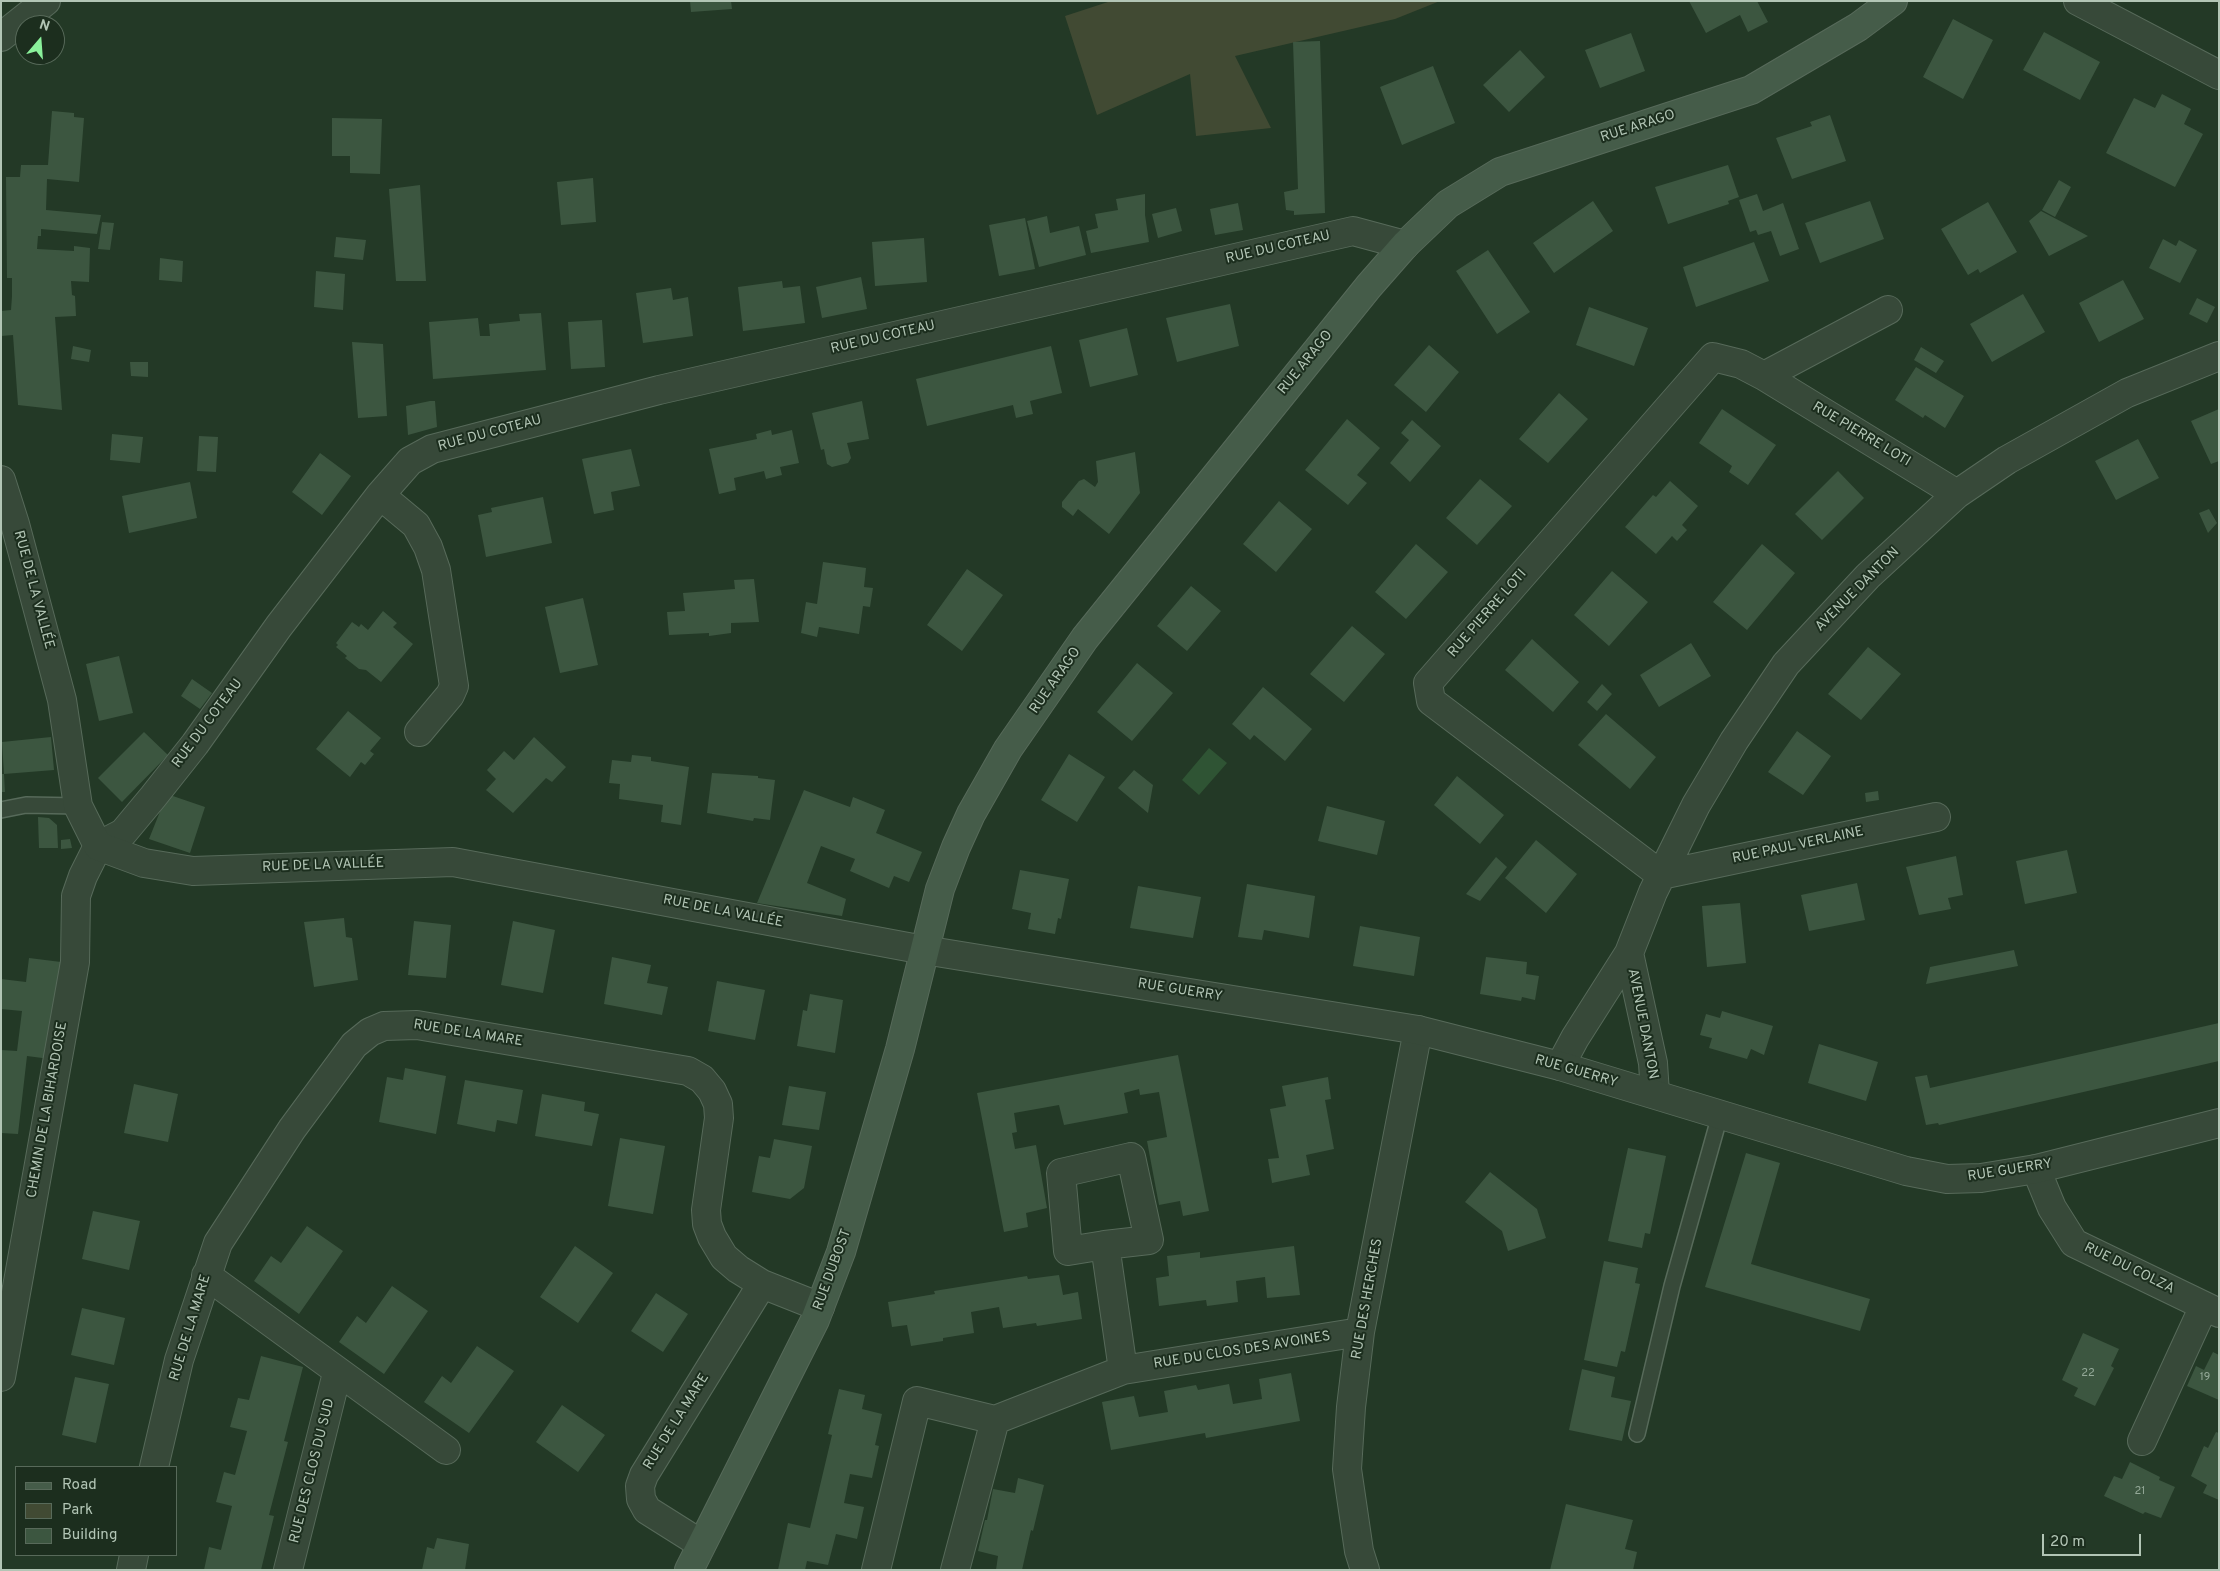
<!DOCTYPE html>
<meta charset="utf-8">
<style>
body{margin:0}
#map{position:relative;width:2220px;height:1571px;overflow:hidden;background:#233926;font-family:Overpass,sans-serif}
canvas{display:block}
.frame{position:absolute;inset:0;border:2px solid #b2c5b5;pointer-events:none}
.legend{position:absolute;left:15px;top:1466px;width:162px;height:90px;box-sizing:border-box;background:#1c2e1e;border:1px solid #586a5a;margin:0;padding:6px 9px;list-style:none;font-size:15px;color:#b2c5b5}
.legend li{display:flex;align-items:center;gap:10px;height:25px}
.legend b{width:25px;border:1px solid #586a5a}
.north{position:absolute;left:15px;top:15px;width:50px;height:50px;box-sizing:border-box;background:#1c2e1e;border:1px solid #586a5a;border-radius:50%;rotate:18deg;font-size:14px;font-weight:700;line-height:20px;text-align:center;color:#b2c5b5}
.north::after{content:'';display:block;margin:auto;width:18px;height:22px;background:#8af19b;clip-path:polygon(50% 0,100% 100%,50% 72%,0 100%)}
.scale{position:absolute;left:2042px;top:1534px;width:99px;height:22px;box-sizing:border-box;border:2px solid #b2c5b5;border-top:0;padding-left:6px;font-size:15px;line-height:18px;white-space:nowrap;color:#b2c5b5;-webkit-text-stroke:4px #1c2e1e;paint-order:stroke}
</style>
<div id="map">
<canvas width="2220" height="1571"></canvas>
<div class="frame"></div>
<ul class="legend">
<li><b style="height:6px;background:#455c49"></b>Road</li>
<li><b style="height:14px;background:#414a33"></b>Park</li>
<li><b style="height:14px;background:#3c5640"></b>Building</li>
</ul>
<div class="north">N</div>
<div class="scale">20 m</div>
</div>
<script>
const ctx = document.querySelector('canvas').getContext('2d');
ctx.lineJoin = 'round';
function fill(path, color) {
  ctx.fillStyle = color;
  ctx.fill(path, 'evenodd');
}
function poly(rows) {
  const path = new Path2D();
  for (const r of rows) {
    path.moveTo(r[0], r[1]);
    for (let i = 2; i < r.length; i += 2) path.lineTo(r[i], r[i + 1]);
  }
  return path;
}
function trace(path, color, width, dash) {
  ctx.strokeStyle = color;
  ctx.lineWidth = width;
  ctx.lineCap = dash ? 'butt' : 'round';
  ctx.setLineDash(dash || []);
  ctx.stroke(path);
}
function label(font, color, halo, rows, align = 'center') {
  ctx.font = font + ' Overpass,sans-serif';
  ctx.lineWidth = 4;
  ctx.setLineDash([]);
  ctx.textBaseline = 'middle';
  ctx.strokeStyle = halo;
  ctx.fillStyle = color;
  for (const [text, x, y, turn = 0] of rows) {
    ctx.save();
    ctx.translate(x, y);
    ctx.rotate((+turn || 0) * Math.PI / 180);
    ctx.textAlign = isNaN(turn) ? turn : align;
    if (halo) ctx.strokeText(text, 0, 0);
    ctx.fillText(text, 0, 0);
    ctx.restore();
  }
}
const green = poly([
 [1111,1,1440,1,1395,19,1235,56,1271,128,1196,136,1190,74,1097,115,1065,16]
]);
const water = poly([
 [1209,748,1227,763,1199,795,1182,780]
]);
const building = poly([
 [690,1,731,1,732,9,691,12],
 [1689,1,1757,1,1768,22,1748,32,1740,15,1706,33],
 [1953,19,1993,40,1963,99,1923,77],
 [2044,32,2100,62,2080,100,2023,70],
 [1631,33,1645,71,1600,88,1585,50],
 [1320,41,1325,213,1294,215,1294,211,1286,210,1284,192,1298,189,1293,42],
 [1520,50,1545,77,1509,112,1483,85],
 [1433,66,1455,123,1402,145,1380,87],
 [2162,94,2191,109,2184,124,2203,134,2175,187,2106,153,2134,98,2155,108],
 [52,111,74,113,74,117,84,118,79,182,47,179,46,210,101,215,97,234,41,229,41,236,38,236,37,249,74,251,74,246,90,248,89,282,71,281,72,295,75,296,76,316,55,317,62,410,18,405,13,335,1,336,1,311,11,310,12,296,12,278,7,278,6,177,20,177,21,165,48,165],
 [1830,115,1846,161,1792,179,1776,138,1812,126,1810,122],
 [332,118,382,119,380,174,350,173,350,156,332,156],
 [1728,165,1739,197,1728,201,1729,204,1668,224,1655,187],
 [593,178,596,222,561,225,557,182],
 [2059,180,2071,187,2055,217,2042,210],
 [420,185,426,281,396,281,389,189],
 [1145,194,1145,215,1149,242,1091,253,1086,231,1098,228,1095,214,1118,210,1116,199],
 [1757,194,1763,211,1783,203,1799,249,1780,256,1771,231,1758,235,1756,230,1750,232,1739,200],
 [1593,201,1613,231,1554,273,1533,243],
 [1870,201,1884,239,1820,263,1805,223],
 [1988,202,2017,252,1980,273,1978,269,1968,275,1941,229],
 [1238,203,1243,230,1215,235,1210,209],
 [1176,208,1182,231,1158,238,1152,214],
 [2041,211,2062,222,2088,236,2049,256,2029,221],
 [1047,216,1050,233,1079,226,1086,255,1039,267,1027,221],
 [1025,218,1035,269,999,276,989,225],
 [102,222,114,223,110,250,98,249],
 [336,237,366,240,363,260,334,257],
 [924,238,927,282,875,286,872,242],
 [2163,239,2176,246,2179,240,2197,250,2180,283,2149,268],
 [1754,242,1769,281,1696,307,1683,267],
 [1488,250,1530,312,1497,334,1456,271],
 [160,258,183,261,182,282,159,280],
 [316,271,345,274,343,310,314,307],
 [861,277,867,309,822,318,816,287],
 [2123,280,2144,319,2099,342,2079,303],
 [782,281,783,288,800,286,805,323,743,331,738,287],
 [671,288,673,300,688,297,693,336,643,343,636,293],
 [2023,294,2045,332,1992,362,1970,324],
 [2197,298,2215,307,2207,323,2189,314],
 [1230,304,1239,346,1177,362,1166,318],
 [1589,307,1648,328,1634,366,1576,345],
 [541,313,546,370,433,379,429,322,478,318,480,336,490,336,489,324,520,321,519,314],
 [602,320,605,367,571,369,568,322],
 [1127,328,1138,375,1090,387,1079,340],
 [352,342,383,344,387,416,358,418],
 [1429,345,1459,372,1426,412,1394,385],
 [73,346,91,350,89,362,71,359],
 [1051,346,1062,393,1030,401,1033,414,1016,418,1013,405,927,426,916,379],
 [1921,347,1944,361,1936,373,1914,360],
 [130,362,148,362,148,377,131,376],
 [1916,367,1964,396,1945,428,1925,415,1923,418,1895,400],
 [1559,393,1588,419,1548,463,1519,439],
 [430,401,435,401,437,427,408,435,406,406],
 [862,401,869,439,847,443,851,458,848,463,832,467,827,464,824,449,821,450,812,413],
 [1722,409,1776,445,1748,485,1729,472,1732,466,1699,443],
 [2219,409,2219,461,2211,464,2191,421],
 [1347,419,1380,448,1357,475,1367,483,1348,505,1305,470],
 [1412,420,1441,446,1410,482,1390,463,1409,440,1401,433],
 [771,430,772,435,792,430,799,463,780,467,782,475,766,479,764,471,734,478,736,490,719,494,709,449,757,439,756,434],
 [112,434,143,437,140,463,110,460],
 [199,436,218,437,216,472,197,471],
 [2138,439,2159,478,2116,500,2095,461],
 [631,449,640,486,611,492,614,510,594,514,582,459],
 [1135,452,1140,493,1109,534,1078,509,1073,516,1062,507,1062,502,1079,481,1084,479,1095,487,1098,482,1096,461],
 [320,453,351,476,322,515,292,492],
 [1838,471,1864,498,1822,540,1795,514],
 [1480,479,1512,506,1477,545,1446,518],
 [1670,481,1698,506,1682,525,1687,530,1677,541,1672,536,1656,554,1625,527,1653,495,1656,497],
 [190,482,197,518,129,533,122,496],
 [543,497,552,543,486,557,478,515,492,512,491,508],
 [1279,501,1312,529,1276,572,1243,544],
 [2209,509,2217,523,2208,533,2199,513],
 [1416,544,1448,572,1406,619,1375,592],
 [1762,544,1795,573,1747,630,1713,602],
 [823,562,866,568,864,587,873,588,870,607,863,606,859,634,819,627,817,637,801,633,806,602,817,604],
 [967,569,1003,595,962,651,927,625],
 [1612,571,1648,602,1609,646,1574,615],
 [754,579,759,622,731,623,731,633,709,636,709,633,669,635,667,612,685,611,683,593,735,589,734,580],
 [1191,586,1221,611,1187,651,1157,626],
 [583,598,598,665,560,673,545,607],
 [383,611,397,623,393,627,413,644,381,682,366,670,359,669,345,658,347,656,336,647,338,645,336,643,352,622,359,627,361,624,368,630],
 [1352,626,1385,654,1344,702,1310,674],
 [1532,639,1579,682,1553,712,1505,670],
 [1691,643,1711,676,1659,707,1640,675],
 [1868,647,1901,674,1861,720,1828,694],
 [119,656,133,713,99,721,86,664],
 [1137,663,1173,693,1132,741,1097,712],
 [192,679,212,693,200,709,181,696],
 [1602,684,1612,694,1597,711,1587,702],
 [1263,687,1312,729,1285,761,1254,735,1250,740,1232,724],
 [348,711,381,738,370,751,374,754,365,765,361,762,350,777,316,749],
 [1606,714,1656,757,1630,789,1578,745],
 [1797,731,1831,756,1803,795,1768,772],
 [144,732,168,755,122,802,98,778],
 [51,737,54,770,4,774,5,792,1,792,1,774,4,774,2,742],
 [534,737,566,767,552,782,546,778,513,813,486,790,496,779,487,770,504,751,514,760],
 [1069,754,1105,777,1077,822,1041,800],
 [632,755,651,757,651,761,689,767,681,825,661,822,663,805,619,799,620,784,609,783,612,760,631,762],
 [1134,770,1153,785,1148,813,1118,788],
 [712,773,758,776,758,778,775,780,770,820,754,818,753,821,707,813],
 [1457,776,1504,815,1480,844,1434,805],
 [804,790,850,807,853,797,885,810,876,833,922,852,909,882,894,876,889,888,850,871,855,859,821,846,807,883,846,899,842,916,757,903],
 [1878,791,1879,800,1866,802,1865,793],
 [167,794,205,807,190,853,149,839],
 [1327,806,1385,821,1377,855,1318,841],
 [38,817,49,818,57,825,58,848,39,848],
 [70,839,72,848,61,849,61,840],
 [1536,840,1577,874,1546,913,1505,878],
 [2067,850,2077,893,2025,904,2016,861],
 [1956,856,1963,895,1948,898,1951,909,1919,915,1906,867],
 [1496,857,1507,867,1480,901,1466,894],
 [1020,870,1069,879,1061,919,1058,918,1055,934,1028,929,1031,913,1012,909],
 [1857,883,1865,920,1809,931,1801,895],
 [1247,884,1315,896,1309,938,1264,930,1262,940,1238,937],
 [1138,886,1201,897,1193,938,1130,928],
 [1740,903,1746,963,1707,967,1702,906],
 [344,918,346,937,352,938,358,980,314,987,304,922],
 [414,921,451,925,446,978,408,975],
 [513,921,555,930,543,993,501,985],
 [1360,926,1420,937,1414,976,1353,966],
 [2014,950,2018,966,1926,984,1930,967],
 [612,957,651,965,647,983,668,987,662,1015,604,1004],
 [1486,957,1527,962,1526,974,1539,976,1535,1000,1522,997,1521,1001,1480,994],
 [29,958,61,962,50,1059,27,1056,18,1134,1,1133,1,1050,17,1051,22,1011,1,1009,1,979,26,982],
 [717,981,765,990,755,1040,708,1031],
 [810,994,843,1000,835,1053,797,1046,803,1010,807,1011],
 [1722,1011,1773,1026,1764,1055,1751,1049,1747,1059,1709,1048,1712,1038,1700,1035,1706,1014,1720,1018],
 [2219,1023,2219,1061,1939,1125,1938,1123,1926,1125,1915,1077,1927,1075,1930,1088],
 [1819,1044,1878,1062,1866,1101,1808,1083],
 [1178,1055,1209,1211,1183,1216,1180,1201,1159,1205,1147,1141,1167,1137,1159,1092,1140,1095,1139,1089,1124,1093,1128,1113,1064,1125,1059,1105,1014,1113,1017,1132,1012,1133,1015,1149,1036,1145,1047,1208,1026,1213,1028,1227,1004,1232,977,1093],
 [405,1068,446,1076,436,1134,379,1122,387,1077,403,1080],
 [1328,1077,1331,1099,1325,1100,1334,1149,1306,1155,1310,1175,1272,1183,1268,1159,1279,1158,1270,1109,1286,1106,1282,1086],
 [465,1080,523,1090,517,1124,497,1120,495,1132,457,1124],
 [134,1084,178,1094,168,1142,124,1133],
 [789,1086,826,1092,819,1130,782,1125],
 [542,1094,585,1102,584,1111,599,1114,592,1146,535,1136],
 [620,1138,665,1146,653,1214,608,1206],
 [774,1139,812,1146,804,1188,790,1199,752,1192,759,1156,770,1158],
 [1628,1148,1666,1156,1650,1234,1645,1233,1642,1248,1608,1241],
 [1746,1153,1780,1163,1751,1264,1870,1299,1860,1331,1705,1287],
 [1490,1172,1537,1209,1546,1238,1508,1251,1502,1231,1465,1202],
 [93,1211,140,1221,129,1270,82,1259],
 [307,1226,343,1251,299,1314,254,1281,271,1256,281,1263],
 [575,1246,613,1273,578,1323,540,1297],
 [1294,1246,1300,1295,1267,1298,1265,1277,1236,1281,1238,1302,1207,1306,1206,1300,1159,1306,1156,1278,1169,1276,1167,1256,1200,1252,1200,1258],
 [1604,1261,1638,1268,1635,1283,1640,1284,1625,1352,1621,1351,1617,1367,1584,1360],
 [1059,1275,1063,1295,1078,1292,1082,1319,1037,1326,1036,1323,1003,1328,999,1307,971,1312,974,1333,943,1338,943,1341,911,1346,907,1325,892,1327,888,1302,935,1294,934,1291,1027,1276,1028,1279],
 [392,1286,428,1311,384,1374,339,1342,357,1316,366,1323],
 [656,1293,688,1314,663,1352,631,1331],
 [82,1308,125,1318,114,1365,71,1355],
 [2083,1333,2119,1349,2111,1366,2114,1368,2095,1406,2074,1396,2078,1388,2062,1380],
 [477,1346,514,1371,469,1433,424,1402,442,1376,451,1383],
 [2213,1352,2219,1355,2219,1400,2187,1386,2196,1366,2204,1370],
 [261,1356,303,1367,284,1441,288,1442,269,1515,274,1516,261,1570,204,1570,209,1547,221,1550,232,1506,216,1502,224,1472,235,1475,247,1431,230,1427,238,1398,249,1400],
 [1582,1369,1615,1377,1611,1397,1631,1401,1622,1441,1569,1430],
 [1291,1373,1300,1421,1206,1438,1205,1433,1111,1450,1102,1402,1134,1396,1139,1417,1168,1412,1164,1391,1196,1385,1198,1390,1229,1384,1233,1404,1262,1399,1259,1379],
 [75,1377,109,1384,96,1443,62,1435],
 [839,1389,865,1395,862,1409,882,1414,875,1445,879,1446,872,1478,850,1474,844,1503,864,1507,857,1539,836,1534,828,1565,807,1561,805,1570,778,1570,788,1523,810,1528,832,1435,828,1434],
 [562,1405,605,1435,578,1472,536,1442],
 [2216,1432,2219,1433,2219,1500,2203,1493,2207,1485,2191,1476,2204,1446,2208,1448],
 [2130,1462,2160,1477,2159,1480,2175,1487,2161,1518,2145,1512,2143,1514,2104,1496,2114,1476,2122,1479],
 [1018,1478,1044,1485,1033,1531,1031,1530,1022,1570,996,1570,998,1556,978,1551,985,1520,987,1520,993,1489,1015,1493],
 [1566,1504,1633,1520,1625,1549,1637,1552,1633,1570,1550,1570],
 [437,1538,469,1544,465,1570,422,1570,427,1547,434,1549]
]);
const service = poly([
 [1,810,26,805,78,806],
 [1637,1434,1672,1286,1720,1115]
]);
const minor = poly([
 [2078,1,2219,75],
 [1,37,46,1],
 [1888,310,1764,376,1741,364,1713,357,1428,683,1431,701,1661,875,1936,817],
 [1764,376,1957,494],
 [380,495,416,525,428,547,436,570,454,686,450,695,419,732],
 [1629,953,1653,1063,1655,1094],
 [1560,1066,1575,1038,1629,953,1653,892,1696,805,1734,741,1786,664,1868,576,1957,494,2007,460,2127,393,2219,356],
 [2036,1169,2052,1208,2074,1243,2219,1313],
 [1105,1245,1149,1240,1131,1157,1061,1173,1068,1251,1105,1245,1123,1370],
 [206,1275,446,1450],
 [1,1377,75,962,76,896,83,876,98,846,123,833,153,797,195,744,279,626,380,495,410,461,432,449,659,390,1353,231,1405,245],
 [2142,1441,2204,1306],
 [154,1467,179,1360,218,1243,292,1129,354,1045,370,1032,384,1026,417,1025,688,1071,702,1079,712,1091,718,1104,719,1118,706,1210,707,1224,712,1237,724,1257,738,1269,762,1284,820,1307],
 [701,1544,647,1510,641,1499,640,1486,644,1475,762,1284],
 [131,1570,134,1555],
 [288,1570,337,1373],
 [876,1570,917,1401,995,1420],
 [955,1570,995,1420,1123,1370,1360,1332],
 [1365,1570,1359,1551,1347,1469,1351,1407,1360,1332,1418,1030]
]);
const tertiary = poly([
 [1,480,15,524,62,700,78,806,98,846,144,863,193,871,453,862,924,950,1418,1030,1560,1066,1906,1171,1947,1179,1981,1178,2036,1169,2219,1123]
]);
const secondary = poly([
 [689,1570,815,1320,841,1252,900,1049,940,889,956,847,971,814,1008,749,1085,638,1369,286,1405,245,1448,204,1500,172,1751,90,1858,27,1893,1]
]);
const numberNames = [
 ["22",2088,1374],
 ["19",2205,1378],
 ["21",2140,1492]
];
const streetNames = [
 ["RUE ARAGO",1638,127,-18],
 ["RUE DU COTEAU",1278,248,-13],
 ["RUE DU COTEAU",883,338,-13],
 ["RUE ARAGO",1306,363,-51],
 ["RUE DU COTEAU",490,434,-15],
 ["RUE PIERRE LOTI",1861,435,31],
 ["RUE DE LA VALLÉE",33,590,75],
 ["AVENUE DANTON",1858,590,-45],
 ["RUE PIERRE LOTI",1488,614,-49],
 ["RUE ARAGO",1056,681,-55],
 ["RUE DU COTEAU",208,724,-53],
 ["RUE PAUL VERLAINE",1798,846,-12],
 ["RUE DE LA VALLÉE",323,866,-2],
 ["RUE DE LA VALLÉE",723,912,11],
 ["RUE GUERRY",1180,991,9],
 ["AVENUE DANTON",1642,1024,79],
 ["RUE DE LA MARE",468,1034,9],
 ["RUE GUERRY",1576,1072,16],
 ["CHEMIN DE LA BIHARDOISE",48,1110,-80],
 ["RUE GUERRY",2010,1171,-9],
 ["RUE DU COLZA",2129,1269,26],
 ["RUE DUBOST",833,1270,-70],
 ["RUE DES HERCHES",1368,1299,-80],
 ["RUE DE LA MARE",191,1328,-73],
 ["RUE DU CLOS DES AVOINES",1242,1351,-9],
 ["RUE DE LA MARE",677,1422,-58],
 ["RUE DES CLOS DU SUD",313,1471,-76]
];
fill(green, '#414a33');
fill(water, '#2f5434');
fill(building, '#3c5640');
trace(service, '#576a5a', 18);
trace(minor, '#576a5a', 30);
trace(tertiary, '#576a5a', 30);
trace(secondary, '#576a5a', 30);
trace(service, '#374939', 15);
trace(minor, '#374939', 28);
trace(tertiary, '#374939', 28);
trace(secondary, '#455c49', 28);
label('11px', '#94a998', null, numberNames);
label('14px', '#b2c5b5', '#1c2e1e', streetNames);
</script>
